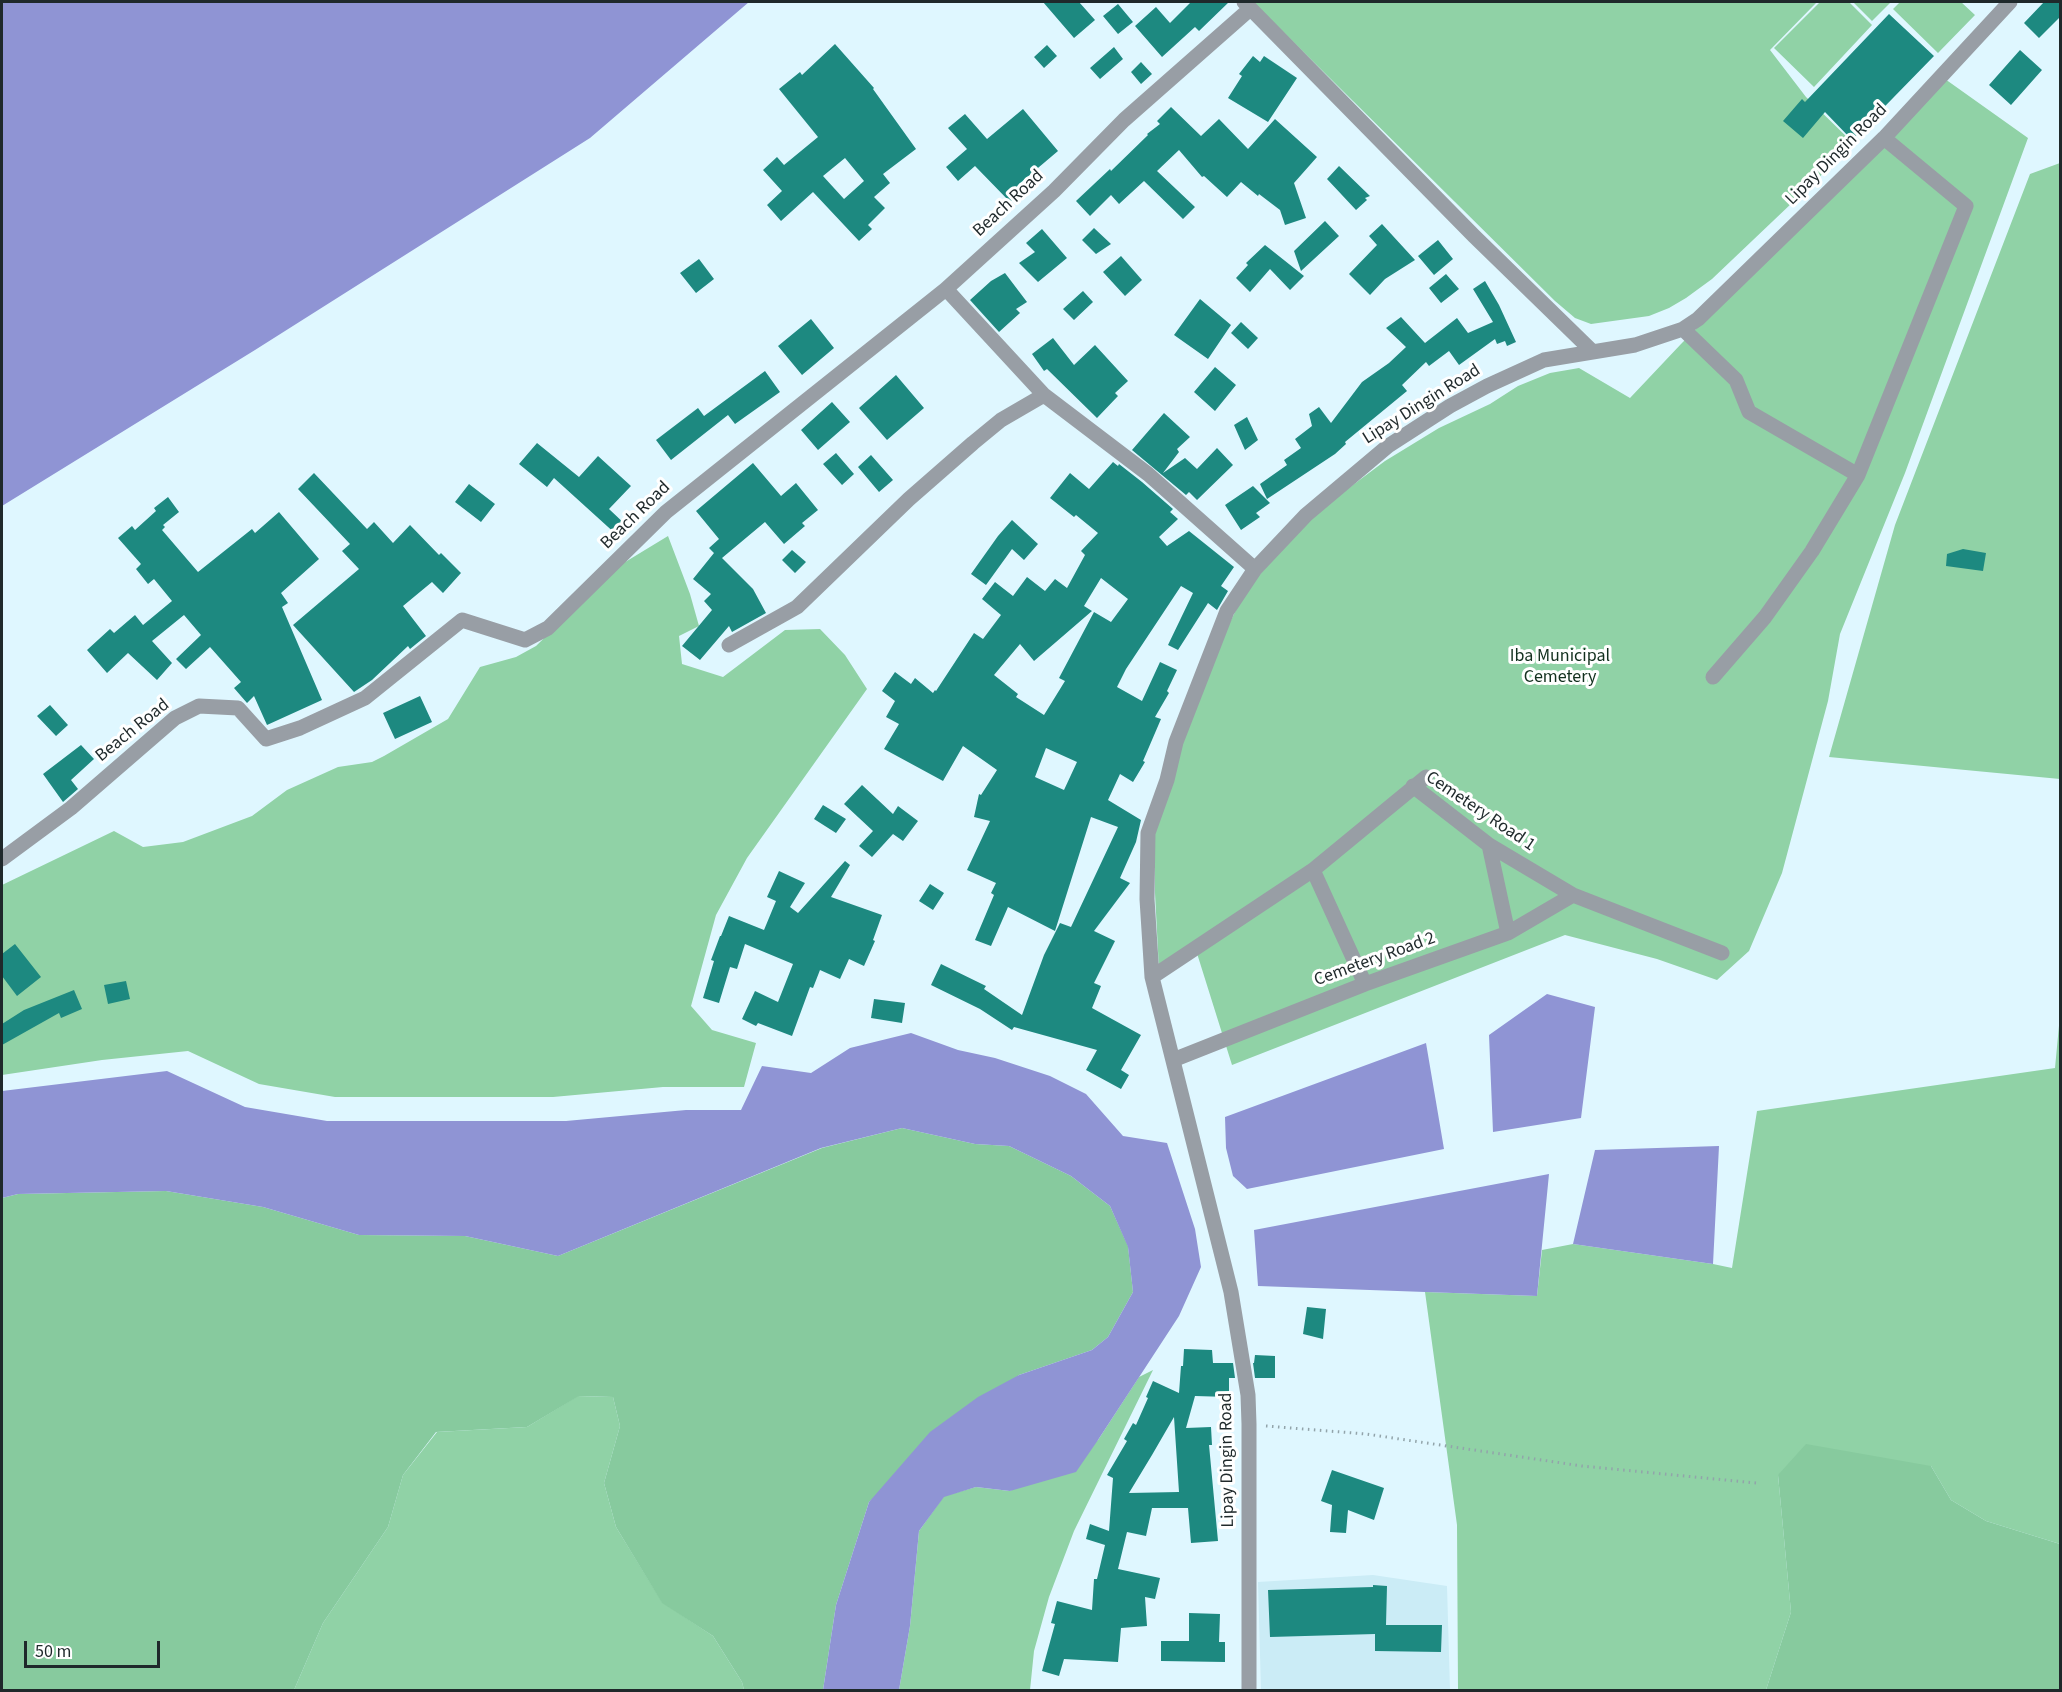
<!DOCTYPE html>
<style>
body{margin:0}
#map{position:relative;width:2062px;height:1692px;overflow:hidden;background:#dff7ff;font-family:"Source Sans 3",sans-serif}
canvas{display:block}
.frame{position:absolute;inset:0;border:3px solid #1f292b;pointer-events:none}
.scale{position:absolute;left:24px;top:1641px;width:136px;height:27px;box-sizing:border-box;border:3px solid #1f292b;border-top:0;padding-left:8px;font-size:18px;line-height:21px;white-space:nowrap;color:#1f292b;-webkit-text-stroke:4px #fff;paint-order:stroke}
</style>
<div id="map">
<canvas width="2062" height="1692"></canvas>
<div class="frame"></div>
<div class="scale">50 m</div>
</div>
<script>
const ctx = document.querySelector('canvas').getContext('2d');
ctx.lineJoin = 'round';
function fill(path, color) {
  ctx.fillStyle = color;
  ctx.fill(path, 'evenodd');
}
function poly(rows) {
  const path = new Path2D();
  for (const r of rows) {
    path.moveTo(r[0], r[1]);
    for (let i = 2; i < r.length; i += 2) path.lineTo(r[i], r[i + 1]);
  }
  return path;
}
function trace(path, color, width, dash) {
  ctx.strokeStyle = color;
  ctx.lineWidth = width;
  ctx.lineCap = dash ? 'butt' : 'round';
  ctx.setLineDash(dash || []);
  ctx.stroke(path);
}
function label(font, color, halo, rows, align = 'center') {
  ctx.font = font + ' "Source Sans 3",sans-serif';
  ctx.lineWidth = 6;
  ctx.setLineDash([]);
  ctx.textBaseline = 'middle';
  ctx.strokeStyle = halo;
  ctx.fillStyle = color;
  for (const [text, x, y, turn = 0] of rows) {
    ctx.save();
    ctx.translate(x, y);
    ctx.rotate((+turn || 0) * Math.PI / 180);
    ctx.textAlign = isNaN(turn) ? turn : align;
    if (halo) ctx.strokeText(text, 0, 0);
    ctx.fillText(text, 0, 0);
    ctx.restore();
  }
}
const built = poly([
 [1373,1575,1447,1586,1450,1690,1261,1690,1258,1582]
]);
const green = poly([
 [1253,2,1817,2,1770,50,1806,97,1854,144,1712,279,1686,298,1669,308,1649,316,1591,324,1575,318,1555,301],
 [1820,2,1849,2,1872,25,1814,87,1774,48],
 [1853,2,1891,2,1872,21],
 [1900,2,1961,2,1975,15,1938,53,1893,9],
 [1945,79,2028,138,1905,473,1840,634,1828,701,1782,873,1749,951,1717,980,1657,959,1565,935,1232,1065,1195,947,1159,970,1155,893,1155,829,1183,740,1220,642,1246,590,1310,517,1385,461,1439,428,1490,404,1518,386,1550,373,1579,368,1630,398,1681,344],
 [2060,163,2060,779,1829,757,1895,525,2030,174],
 [668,536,690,594,699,626,679,636,682,664,723,677,785,630,820,629,845,655,867,689,747,858,716,915,691,1006,712,1030,756,1043,744,1087,663,1087,553,1097,335,1097,259,1084,188,1051,102,1060,2,1075,2,885,114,831,143,847,183,842,252,816,287,790,338,767,372,762,384,756,448,719,480,667,516,657,536,646,617,567],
 [2060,1015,2060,1544,1986,1521,1951,1500,1931,1466,1778,1475,1791,1612,1766,1690,1458,1690,1457,1525,1425,1292,1537,1296,1542,1250,1573,1244,1713,1264,1732,1268,1757,1111,2055,1068],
 [1153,1370,1074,1531,1049,1597,1034,1651,1030,1690,899,1690,910,1626,919,1531,944,1496,976,1487,1010,1491,1098,1440,1139,1377],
 [578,1396,613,1397,620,1426,604,1483,616,1527,662,1602,713,1636,742,1682,744,1690,294,1690,323,1623,388,1527,403,1475,437,1432,527,1427]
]);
const forest = poly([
 [902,1128,975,1144,1009,1146,1071,1176,1110,1206,1128,1246,1133,1292,1108,1337,1092,1350,1019,1375,869,1502,836,1605,823,1690,744,1690,742,1682,713,1636,662,1603,616,1527,604,1483,620,1426,613,1397,579,1396,527,1427,436,1432,403,1475,388,1527,323,1623,294,1690,2,1690,2,1198,18,1194,166,1191,263,1207,359,1235,465,1236,558,1256,822,1148],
 [1806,1444,1931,1466,1951,1500,1986,1521,2060,1544,2060,1690,1766,1690,1791,1612,1778,1475]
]);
const water = poly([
 [2,2,749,2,590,138,255,350,2,506],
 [1547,994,1595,1007,1581,1118,1493,1132,1489,1035],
 [911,1033,958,1050,995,1058,1050,1076,1086,1094,1123,1136,1167,1143,1195,1229,1201,1267,1179,1316,1098,1440,1076,1472,1010,1491,976,1487,944,1497,919,1531,910,1626,899,1690,823,1690,836,1605,869,1502,930,1432,978,1397,1019,1375,1092,1350,1108,1337,1133,1292,1128,1247,1110,1206,1071,1176,1009,1146,975,1144,902,1128,821,1148,558,1256,465,1236,359,1235,263,1207,166,1191,18,1194,2,1198,2,1091,167,1071,245,1107,327,1121,566,1121,686,1110,741,1110,762,1066,811,1073,850,1048],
 [1426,1043,1444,1149,1247,1189,1233,1176,1226,1148,1225,1117],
 [1719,1146,1713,1264,1573,1244,1595,1150],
 [1549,1174,1537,1296,1258,1286,1254,1230]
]);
const building = poly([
 [1043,2,1079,2,1095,20,1074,38],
 [1191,2,1229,2,1199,31,1195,27,1162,57,1135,26,1156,7,1170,23],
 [2044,2,2061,2,2061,16,2039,38,2024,23],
 [1118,4,1133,22,1118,34,1103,16],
 [1889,14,1934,56,1852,140,1825,112,1803,138,1783,121,1802,99,1805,102],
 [835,44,874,88,873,89,916,149,883,174,890,183,874,197,885,208,868,225,872,229,859,241,813,192,781,221,767,205,782,191,763,170,777,157,784,165,818,137,779,89,800,72,802,75],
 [845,158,864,181,844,199,823,176],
 [1047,45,1057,56,1044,68,1034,57],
 [1114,47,1123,59,1100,79,1090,68],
 [2020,50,2042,70,2011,105,1989,85],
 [1253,56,1260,62,1264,56,1297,78,1268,122,1228,98,1242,76,1239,74],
 [1141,62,1152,74,1141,84,1131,72],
 [1171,107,1201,136,1219,119,1248,149,1275,119,1317,157,1294,183,1306,218,1285,225,1280,210,1259,194,1258,196,1241,182,1227,197,1204,176,1202,177,1179,150,1157,171,1195,207,1183,219,1144,181,1119,204,1111,195,1090,216,1076,201,1110,169,1111,171,1148,135,1147,134,1160,124,1157,121],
 [1023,109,1058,151,1019,184,1024,189,1010,202,975,166,958,181,946,167,967,149,948,128,965,114,987,139],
 [1339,166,1370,196,1365,198,1367,200,1356,210,1327,179],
 [1325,221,1339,236,1301,271,1294,251],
 [1382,224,1415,260,1385,279,1370,295,1349,274,1377,245,1369,236],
 [1094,228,1111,244,1096,254,1082,240],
 [1042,229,1067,258,1038,282,1019,263,1035,252,1026,243],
 [1438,240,1453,259,1434,275,1418,256],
 [1265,245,1304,276,1290,290,1270,269,1250,292,1236,278,1248,265,1246,263],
 [1121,256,1142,280,1125,296,1103,272],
 [699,259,714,279,696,293,680,273],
 [1005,273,1027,302,1016,309,1020,313,999,332,970,300,991,281],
 [1446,274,1459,289,1441,303,1429,288],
 [1485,281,1499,305,1516,342,1507,346,1505,341,1497,344,1495,339,1459,365,1449,351,1429,366,1426,362,1402,385,1407,391,1345,442,1346,444,1335,454,1267,499,1260,484,1287,465,1284,460,1301,448,1295,439,1312,426,1309,414,1319,407,1331,423,1362,382,1389,363,1406,347,1386,328,1401,317,1425,343,1457,318,1468,333,1493,322,1473,289],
 [1083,291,1093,302,1074,320,1063,309],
 [1200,299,1231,325,1208,359,1174,335],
 [811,319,834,348,802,375,778,346],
 [1241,322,1258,338,1248,349,1231,333],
 [1053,338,1074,365,1095,345,1128,381,1115,393,1118,396,1097,418,1047,369,1044,371,1032,354],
 [1215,367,1236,385,1215,411,1194,392],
 [765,371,780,392,735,424,728,415,671,460,656,440,698,408,704,416],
 [896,375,924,408,887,440,859,408],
 [832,402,850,422,818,450,801,430],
 [1164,413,1190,437,1177,449,1179,452,1163,473,1185,458,1197,469,1217,448,1233,465,1197,500,1189,492,1186,495,1132,450],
 [1247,417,1258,440,1245,450,1234,425],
 [537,443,579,477,598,456,631,486,609,509,627,526,618,536,554,478,547,487,519,464],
 [836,453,854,474,842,485,823,464],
 [871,455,893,480,879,492,858,467],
 [1113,462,1118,466,1119,464,1142,482,1173,509,1170,512,1178,519,1159,537,1167,546,1189,531,1234,567,1221,586,1228,591,1217,610,1208,603,1178,650,1168,645,1193,593,1181,586,1126,669,1117,687,1142,701,1160,662,1177,670,1167,691,1169,693,1155,717,1161,719,1143,761,1145,762,1133,782,1120,774,1108,800,1141,820,1136,842,1120,878,1130,883,1094,931,1115,941,1094,983,1101,986,1092,1008,1141,1035,1121,1070,1129,1075,1121,1089,1086,1070,1097,1050,1014,1027,1012,1030,980,1009,931,985,941,964,986,986,984,989,1022,1015,1044,955,1060,923,1071,927,1118,827,1091,817,1055,931,1008,907,991,946,975,940,994,895,991,893,996,883,967,870,990,821,974,817,979,794,981,795,997,770,963,746,943,781,884,749,899,724,886,717,895,701,882,691,895,672,911,684,915,678,933,693,935,690,936,691,974,633,983,639,1001,615,982,599,995,582,1013,596,1027,577,1045,591,1055,579,1067,588,1085,555,1081,551,1098,533,1076,515,1074,517,1050,498,1070,473,1089,489],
 [1101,578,1128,599,1111,622,1094,612,1059,678,1065,681,1044,715,1016,697,1018,694,994,675,1020,644,1034,661,1092,611,1084,606],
 [1046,748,1077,762,1064,790,1035,777],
 [753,463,781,496,796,483,818,510,802,523,805,526,784,544,765,522,722,558,753,589,766,613,732,632,729,626,700,660,682,646,712,610,704,601,711,594,693,579,714,553,709,548,719,539,696,511],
 [314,473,367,529,374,522,393,543,410,525,439,555,441,553,461,573,443,593,432,582,403,606,426,636,410,649,408,646,372,680,354,692,293,625,359,569,342,551,350,544,298,489],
 [469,484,495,504,481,522,455,502],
 [1253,486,1270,503,1256,513,1260,517,1241,530,1225,505],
 [168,497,179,512,163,525,165,527,162,530,198,572,252,529,255,533,279,512,319,559,281,593,288,603,282,607,322,700,267,725,254,696,247,703,234,688,241,682,210,647,186,669,176,659,201,635,184,615,152,641,172,663,157,680,128,653,107,673,87,650,110,629,114,633,135,615,143,625,172,601,154,579,148,584,136,569,141,564,118,538,132,526,135,530,156,511,154,508],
 [1012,520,1038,544,1024,560,1012,549,986,585,971,574,998,536],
 [1963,549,1986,553,1983,571,1946,566,1947,554],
 [792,550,806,562,795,573,782,560],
 [420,696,432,722,395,739,383,713],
 [50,705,68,725,56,736,37,716],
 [81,745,94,759,71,780,78,789,63,802,43,774],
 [862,785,893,814,898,806,918,821,903,841,893,834,872,857,859,846,873,831,844,804],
 [823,805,846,819,836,833,814,819],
 [845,861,850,865,831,897,882,915,873,940,875,941,864,966,849,959,840,979,820,970,813,988,810,987,792,1036,758,1023,756,1026,742,1019,755,991,778,1002,793,964,745,944,737,969,730,967,719,1003,703,998,714,961,711,960,720,936,721,936,729,916,764,930,776,901,767,897,779,871,805,883,790,907,798,913],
 [930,884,944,893,933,910,919,901],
 [15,944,41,977,17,996,2,976,2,954],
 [126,981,130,999,108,1004,104,985],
 [74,990,82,1009,61,1018,59,1013,2,1045,2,1024,24,1010],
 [874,999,905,1003,902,1023,871,1018],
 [1307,1307,1326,1309,1323,1339,1303,1334],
 [1184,1349,1212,1350,1213,1363,1233,1363,1235,1378,1229,1378,1229,1397,1195,1396,1186,1428,1211,1427,1212,1445,1209,1445,1218,1541,1191,1543,1188,1508,1152,1508,1146,1536,1127,1532,1118,1569,1160,1578,1155,1599,1145,1597,1147,1626,1121,1628,1118,1662,1064,1659,1059,1676,1042,1671,1055,1624,1051,1623,1057,1601,1092,1610,1094,1579,1097,1579,1105,1545,1086,1539,1090,1524,1109,1531,1113,1478,1107,1475,1127,1441,1124,1439,1133,1423,1136,1425,1148,1398,1146,1397,1153,1381,1179,1393,1181,1366,1183,1366],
 [1174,1417,1179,1492,1129,1493,1152,1455],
 [1255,1355,1275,1356,1275,1378,1255,1378,1253,1363,1254,1363],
 [1332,1470,1384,1488,1374,1520,1348,1510,1346,1533,1330,1532,1332,1505,1321,1501],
 [1373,1585,1387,1586,1386,1625,1442,1625,1441,1652,1375,1651,1375,1634,1270,1637,1268,1590,1373,1587],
 [1189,1613,1220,1614,1219,1642,1225,1642,1225,1662,1161,1661,1161,1641,1189,1641]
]);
const path = poly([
 [1266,1426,1366,1434,1582,1466,1756,1483]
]);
const minor = poly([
 [1244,2,1474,236,1592,351],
 [946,289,1044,395,1148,474,1255,569],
 [1683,329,1736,380,1749,412,1858,475,1966,206,1884,138],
 [729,645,797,607,909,499,973,443,1001,420,1044,395],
 [1713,677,1765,617,1812,551,1858,475],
 [1413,786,1489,845,1573,895,1722,953],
 [2,859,71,808,175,718,199,706,238,708,266,739,300,728,365,698,462,620,525,640,548,628,666,512,946,289,1054,191,1124,120,1250,9],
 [1313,870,1365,984],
 [1508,933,1573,895],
 [1152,977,1313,870,1426,777],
 [1173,1060,1365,984,1508,933,1489,845],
 [1249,1690,1249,1424,1248,1395,1231,1292,1152,977,1147,899,1148,833,1167,780,1176,742,1227,611,1255,569,1306,515,1388,446,1450,406,1487,386,1544,360,1635,345,1683,329,1698,319,1884,138,2010,2]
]);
const streetNames = [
 ["Lipay Dingin Road",1837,155,-45],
 ["Beach Road",1009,204,-43],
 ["Lipay Dingin Road",1422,405,-32],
 ["Beach Road",636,516,-44],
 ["Beach Road",133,731,-39],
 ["Cemetery Road 1",1480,812,34],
 ["Cemetery Road 2",1375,960,-20],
 ["Lipay Dingin Road",1228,1460,-91]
];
const parkNames = [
 ["Iba Municipal",1560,657],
 ["Cemetery",1560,678]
];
fill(built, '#cbecf6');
fill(green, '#90d2a6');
fill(forest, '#87ca9e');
fill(water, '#8f94d4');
fill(building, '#1d8980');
trace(path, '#92a4aa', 3, [1.5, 4.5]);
trace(minor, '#989ea5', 15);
label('18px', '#1f292b', '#fff', streetNames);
label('18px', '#12301e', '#fff', parkNames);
</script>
